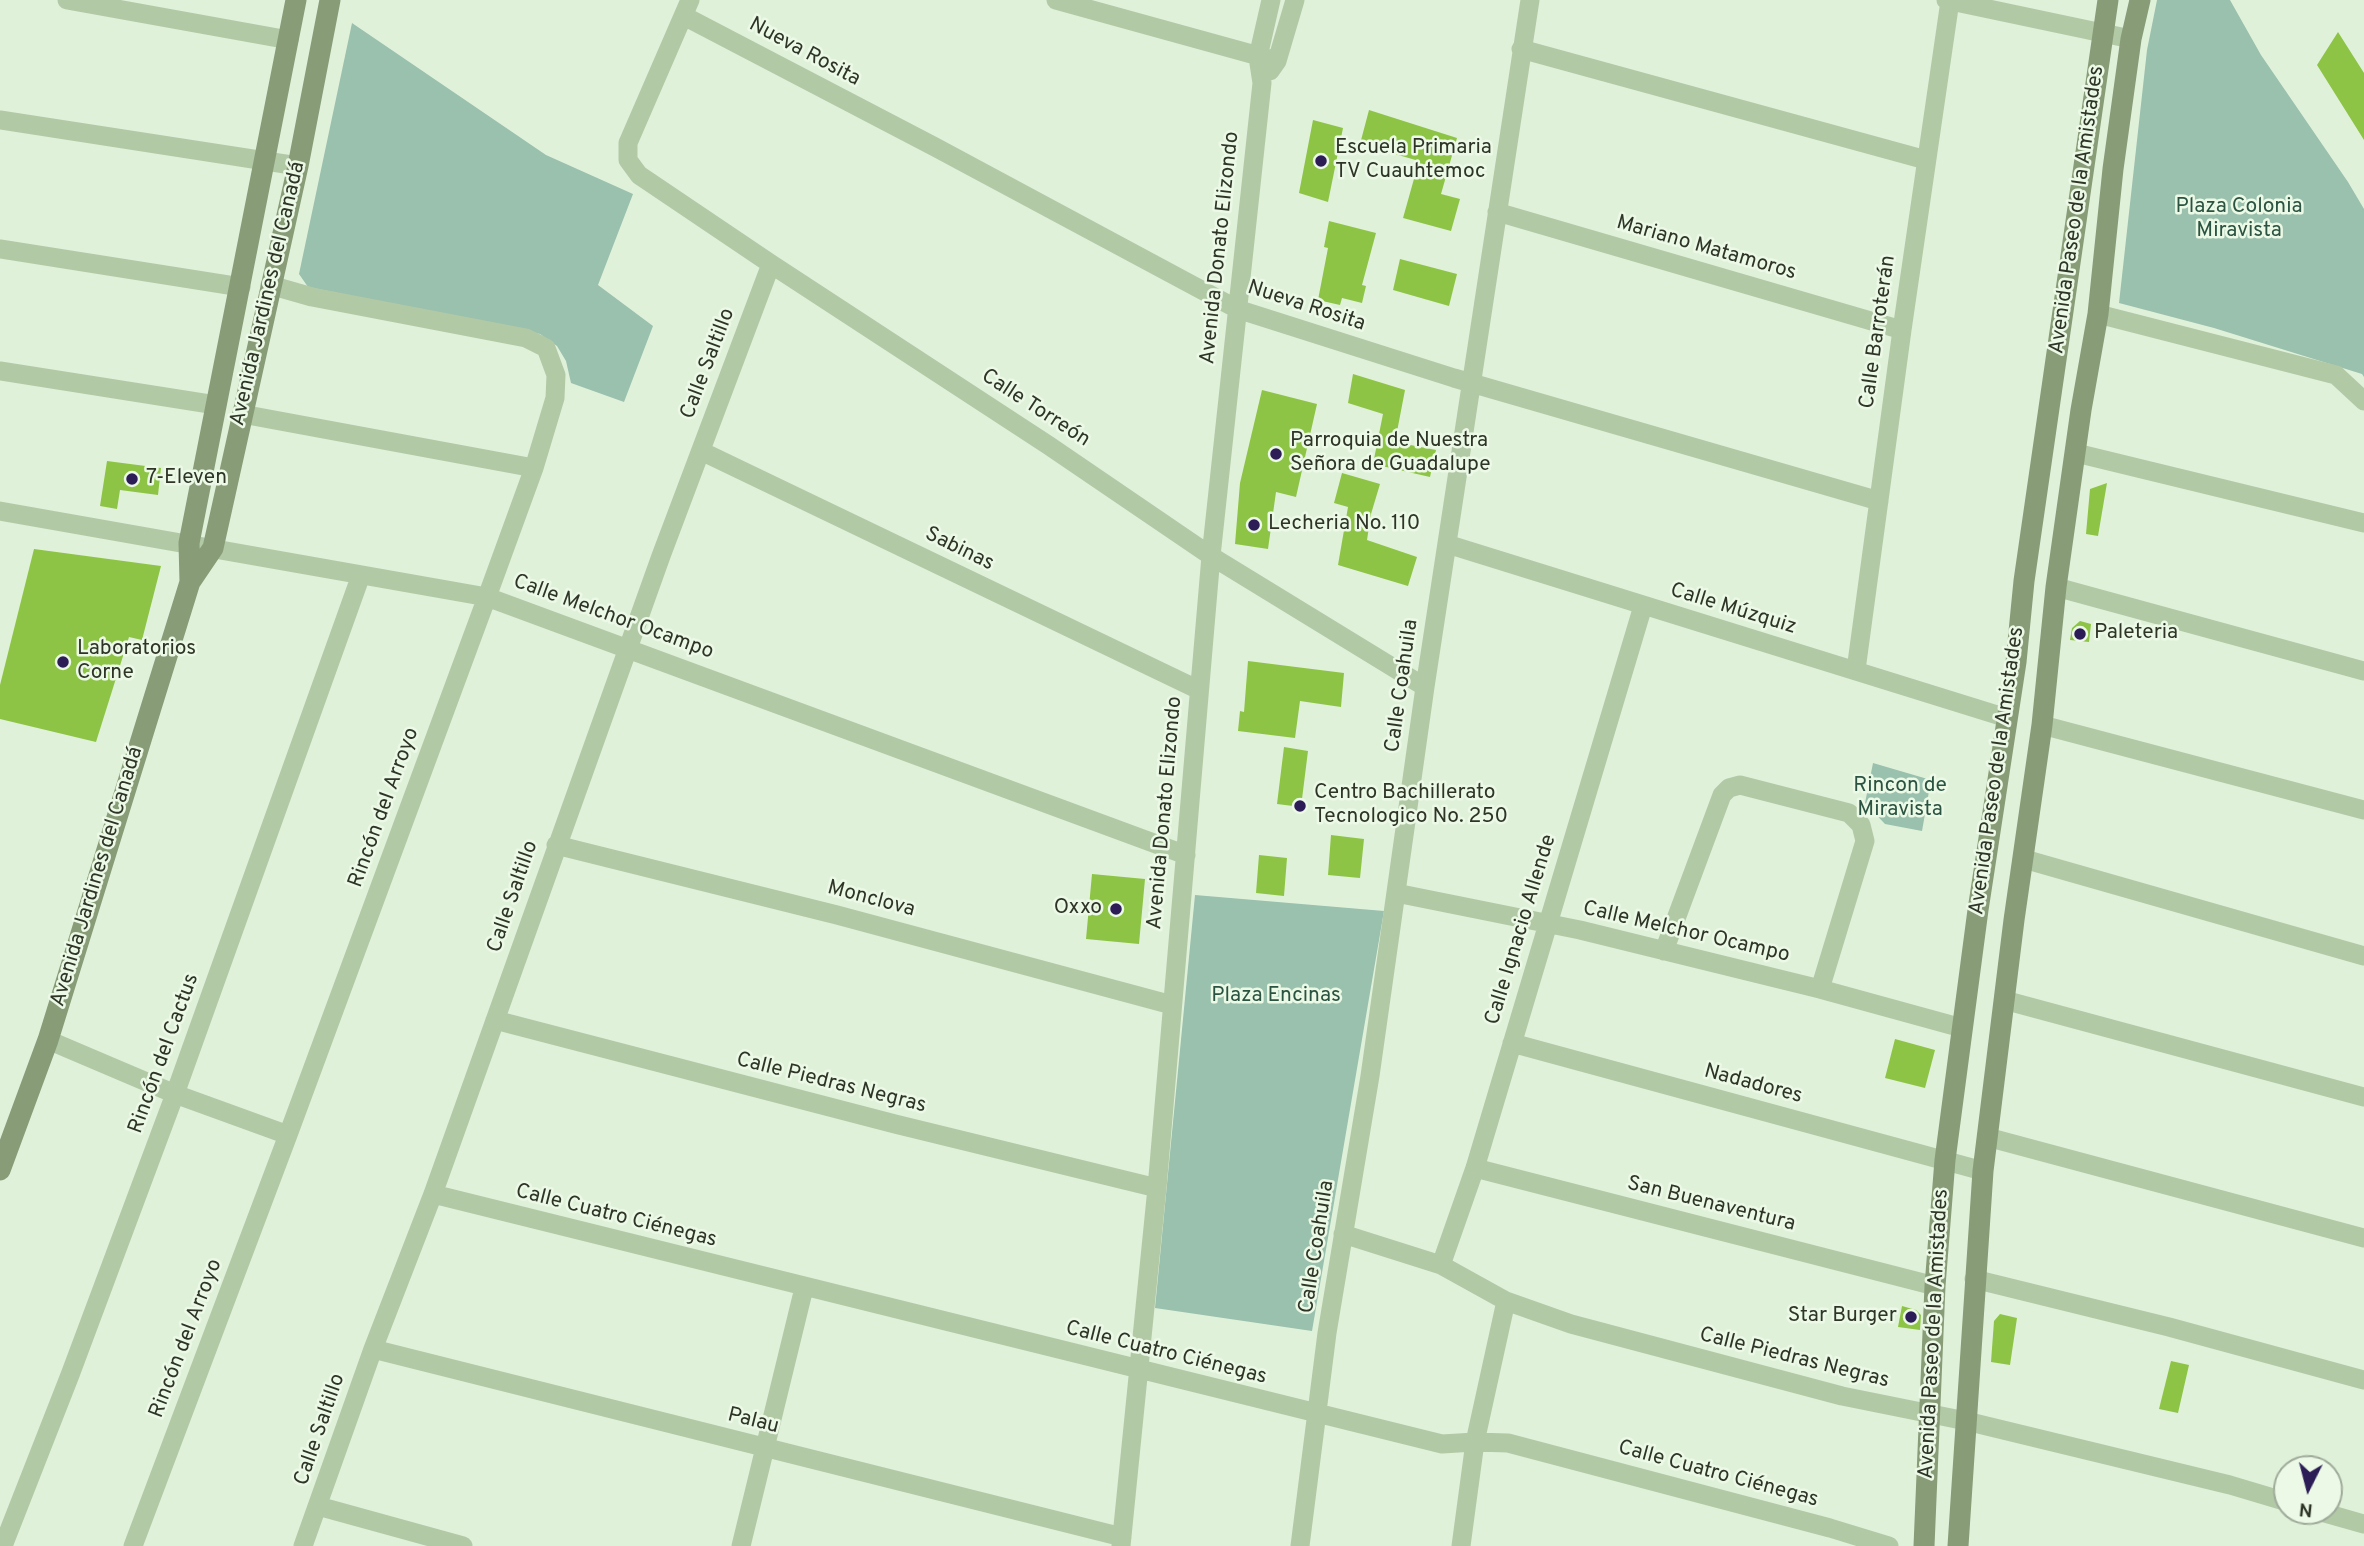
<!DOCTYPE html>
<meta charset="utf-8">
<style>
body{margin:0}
#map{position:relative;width:2364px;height:1546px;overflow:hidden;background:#e0f1da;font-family:Overpass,sans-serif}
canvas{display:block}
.north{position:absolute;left:2273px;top:1455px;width:70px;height:70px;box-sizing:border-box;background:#ebf9e6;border:2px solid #9fab9a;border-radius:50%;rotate:186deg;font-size:19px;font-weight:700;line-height:28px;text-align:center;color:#2e3527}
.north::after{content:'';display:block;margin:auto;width:24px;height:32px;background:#2c1d56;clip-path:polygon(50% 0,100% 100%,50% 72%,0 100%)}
</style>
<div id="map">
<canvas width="2364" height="1546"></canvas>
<div class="north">N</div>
</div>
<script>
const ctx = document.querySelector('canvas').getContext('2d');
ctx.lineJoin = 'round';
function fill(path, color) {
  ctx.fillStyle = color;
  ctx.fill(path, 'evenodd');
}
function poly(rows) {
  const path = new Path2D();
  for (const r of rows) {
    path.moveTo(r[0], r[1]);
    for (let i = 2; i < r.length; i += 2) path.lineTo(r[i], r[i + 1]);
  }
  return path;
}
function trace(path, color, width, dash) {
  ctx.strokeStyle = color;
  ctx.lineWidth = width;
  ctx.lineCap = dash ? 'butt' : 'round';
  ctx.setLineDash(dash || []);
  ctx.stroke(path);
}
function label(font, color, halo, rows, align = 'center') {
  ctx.font = font + ' Overpass,sans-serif';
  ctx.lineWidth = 5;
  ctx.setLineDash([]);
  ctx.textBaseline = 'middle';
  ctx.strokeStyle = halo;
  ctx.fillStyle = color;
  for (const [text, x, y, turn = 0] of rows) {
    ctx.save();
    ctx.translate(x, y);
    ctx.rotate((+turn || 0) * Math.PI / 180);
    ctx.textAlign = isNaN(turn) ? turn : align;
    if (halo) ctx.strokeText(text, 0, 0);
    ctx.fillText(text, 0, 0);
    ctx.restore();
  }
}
const green = poly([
 [2157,0,2230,0,2261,55,2348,182,2364,209,2364,377,2362,374,2214,328,2119,303,2147,50],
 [352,23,546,155,633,194,598,285,653,326,624,402,571,383,566,361,557,346,540,334,308,287,299,274],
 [1873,763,1931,780,1922,831,1885,824,1865,803],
 [1195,895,1384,911,1312,1331,1155,1308]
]);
const building = poly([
 [2338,32,2364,73,2364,140,2317,65],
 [1369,110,1457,138,1441,194,1460,199,1451,231,1403,218,1419,161,1360,144],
 [1313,120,1343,128,1328,202,1299,193],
 [1329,221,1376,233,1362,285,1366,286,1362,303,1342,298,1340,305,1318,300,1328,248,1324,247],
 [1400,259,1457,274,1449,306,1393,290],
 [1353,374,1405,390,1395,442,1436,450,1430,477,1373,464,1383,414,1348,403],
 [1262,390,1317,404,1296,497,1276,492,1268,549,1235,544,1240,483],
 [107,461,161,468,158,495,120,490,117,509,100,506],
 [1342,473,1380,484,1371,514,1367,540,1417,557,1408,586,1338,565,1348,507,1334,503],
 [2107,483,2098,536,2086,534,2090,489],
 [34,549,161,566,142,640,129,637,96,742,0,719,0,685],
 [2080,621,2091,624,2089,642,2070,640,2072,628],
 [1248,661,1344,673,1341,707,1300,701,1295,738,1238,731,1240,711,1244,712],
 [1284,747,1308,751,1301,807,1277,804],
 [1331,835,1364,839,1360,878,1328,875],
 [1259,855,1287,858,1284,896,1256,893],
 [1092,874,1145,879,1139,944,1086,939],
 [1895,1039,1935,1050,1925,1088,1885,1078],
 [1902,1306,1916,1310,1921,1315,1920,1330,1898,1327],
 [2000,1314,2017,1318,2010,1365,1991,1362,1994,1321],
 [2171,1361,2189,1365,2178,1413,2159,1409]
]);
const street = poly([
 [67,0,289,40],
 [690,0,628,143,628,160,639,175,771,264,1048,445,1211,556,1425,687],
 [1056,0,1277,61],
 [1946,0,2131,39],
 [684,16,935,147,1237,309,1454,378,1879,501],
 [1521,49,1926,160],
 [1270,71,1277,61,1295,0],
 [0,120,298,166],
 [1497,212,1902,330],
 [0,249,241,287],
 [2098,314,2336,375,2364,401],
 [0,371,216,405],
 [242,414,534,468],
 [701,451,1199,690],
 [2076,453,2364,523],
 [0,511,487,597,1186,855],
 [1447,544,2007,718],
 [2056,587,2364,671],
 [1856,670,1902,330,1950,1],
 [2042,725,2364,810],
 [556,845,837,915,1172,1005],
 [2024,859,2364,956],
 [1396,893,1580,930,1820,989,1962,1028],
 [1664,951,1722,795,1729,788,1740,785,1849,813,1861,825,1865,841,1820,989],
 [2004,1000,2364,1097],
 [495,1020,895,1124,1157,1188],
 [48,1040,175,1094,288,1135],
 [1512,1043,1983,1171],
 [1987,1137,2364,1238],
 [1475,1168,1935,1286],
 [433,1194,1442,1444,1475,1442,1508,1443,1830,1528,1889,1546],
 [1343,1234,1441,1265,1506,1301,1571,1324,1842,1396,1966,1421,2230,1485,2287,1502],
 [1441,1265,1475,1168,1643,606],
 [1974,1279,2169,1327,2364,1380],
 [373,1349,1122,1537],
 [318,1506,463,1546],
 [2318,1511,2364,1524],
 [3,1546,70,1375,175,1094,361,575],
 [133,1546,288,1135,487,597,534,468,555,398,556,375,546,348,526,338,312,297,270,285],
 [303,1546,373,1349,433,1194,661,556,771,264],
 [741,1546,804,1288],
 [1121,1546,1157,1188,1211,556,1262,83,1258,57,1271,0],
 [1300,1546,1327,1333,1370,1076,1425,687,1530,0],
 [1461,1546,1475,1442,1506,1301]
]);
const secondary = poly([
 [190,582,189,543,296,0],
 [0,1170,48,1040,190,582,213,548,298,166,330,0],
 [1924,1546,1935,1286,1945,1160,1978,910,2016,662,2024,581,2108,0],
 [1958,1546,1983,1171,2014,920,2042,725,2056,587,2081,410,2098,314,2113,169,2131,39,2140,0]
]);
const markers = [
 [1321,161,7,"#2c1d56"],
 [1276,454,7,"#2c1d56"],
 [132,479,7,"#2c1d56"],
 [1254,525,7,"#2c1d56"],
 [2080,634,7,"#2c1d56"],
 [63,662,7,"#2c1d56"],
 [1300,806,7,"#2c1d56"],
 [1116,909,7,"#2c1d56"],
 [1911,1317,7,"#2c1d56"]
];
const streetNames = [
 ["Nueva Rosita",804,53,28],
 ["Avenida Paseo de la Amistades",2078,210,-82],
 ["Avenida Donato Elizondo",1221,248,-84],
 ["Mariano Matamoros",1706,249,16],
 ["Avenida Jardines del Canadá",269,294,-77],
 ["Nueva Rosita",1306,307,18],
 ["Calle Barroterán",1879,332,-82],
 ["Calle Saltillo",709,364,-69],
 ["Calle Torreón",1035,409,33],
 ["Sabinas",959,550,26],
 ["Calle Múzquiz",1733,610,17],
 ["Calle Melchor Ocampo",613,618,20],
 ["Calle Coahuila",1403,686,-82],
 ["Avenida Paseo de la Amistades",1998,771,-82],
 ["Rincón del Arroyo",385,808,-70],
 ["Avenida Donato Elizondo",1166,813,-85],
 ["Avenida Jardines del Canadá",98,877,-73],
 ["Calle Saltillo",514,897,-71],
 ["Monclova",871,900,15],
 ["Calle Ignacio Allende",1522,930,-73],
 ["Calle Melchor Ocampo",1686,933,13],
 ["Rincón del Cactus",165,1054,-70],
 ["Calle Piedras Negras",831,1084,14],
 ["Nadadores",1753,1085,15],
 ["San Buenaventura",1711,1205,14],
 ["Calle Cuatro Ciénegas",616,1217,14],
 ["Calle Coahuila",1318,1247,-81],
 ["Avenida Paseo de la Amistades",1935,1334,-87],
 ["Rincón del Arroyo",187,1339,-69],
 ["Calle Cuatro Ciénegas",1166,1354,14],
 ["Calle Piedras Negras",1794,1359,14],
 ["Palau",753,1422,14],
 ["Calle Saltillo",321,1430,-71],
 ["Calle Cuatro Ciénegas",1718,1475,15]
];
const poiNames = [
 ["Escuela Primaria",1335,149],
 ["TV Cuauhtemoc",1335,173],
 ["Parroquia de Nuestra",1290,442],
 ["Señora de Guadalupe",1290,466],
 ["7-Eleven",146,479],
 ["Lecheria No. 110",1268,525],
 ["Paleteria",2094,634],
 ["Laboratorios",77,650],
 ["Corne",77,674],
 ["Centro Bachillerato",1314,794],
 ["Tecnologico No. 250",1314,818],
 ["Oxxo",1102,909,"right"],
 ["Star Burger",1897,1317,"right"]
];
const parkNames = [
 ["Plaza Colonia",2239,208],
 ["Miravista",2239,232],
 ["Rincon de",1900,787],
 ["Miravista",1900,811],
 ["Plaza Encinas",1276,997]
];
fill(green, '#9ac0ae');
fill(building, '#8dc445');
trace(street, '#b2c9a6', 19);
trace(secondary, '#889c78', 21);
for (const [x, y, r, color] of markers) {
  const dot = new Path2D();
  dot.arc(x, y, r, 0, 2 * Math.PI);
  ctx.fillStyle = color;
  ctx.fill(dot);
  trace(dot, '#ebf9e6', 2.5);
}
label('21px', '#2e3527', '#ebf9e6', streetNames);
label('21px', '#2e3527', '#ebf9e6', poiNames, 'left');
label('21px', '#2b5341', '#ebf9e6', parkNames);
</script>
